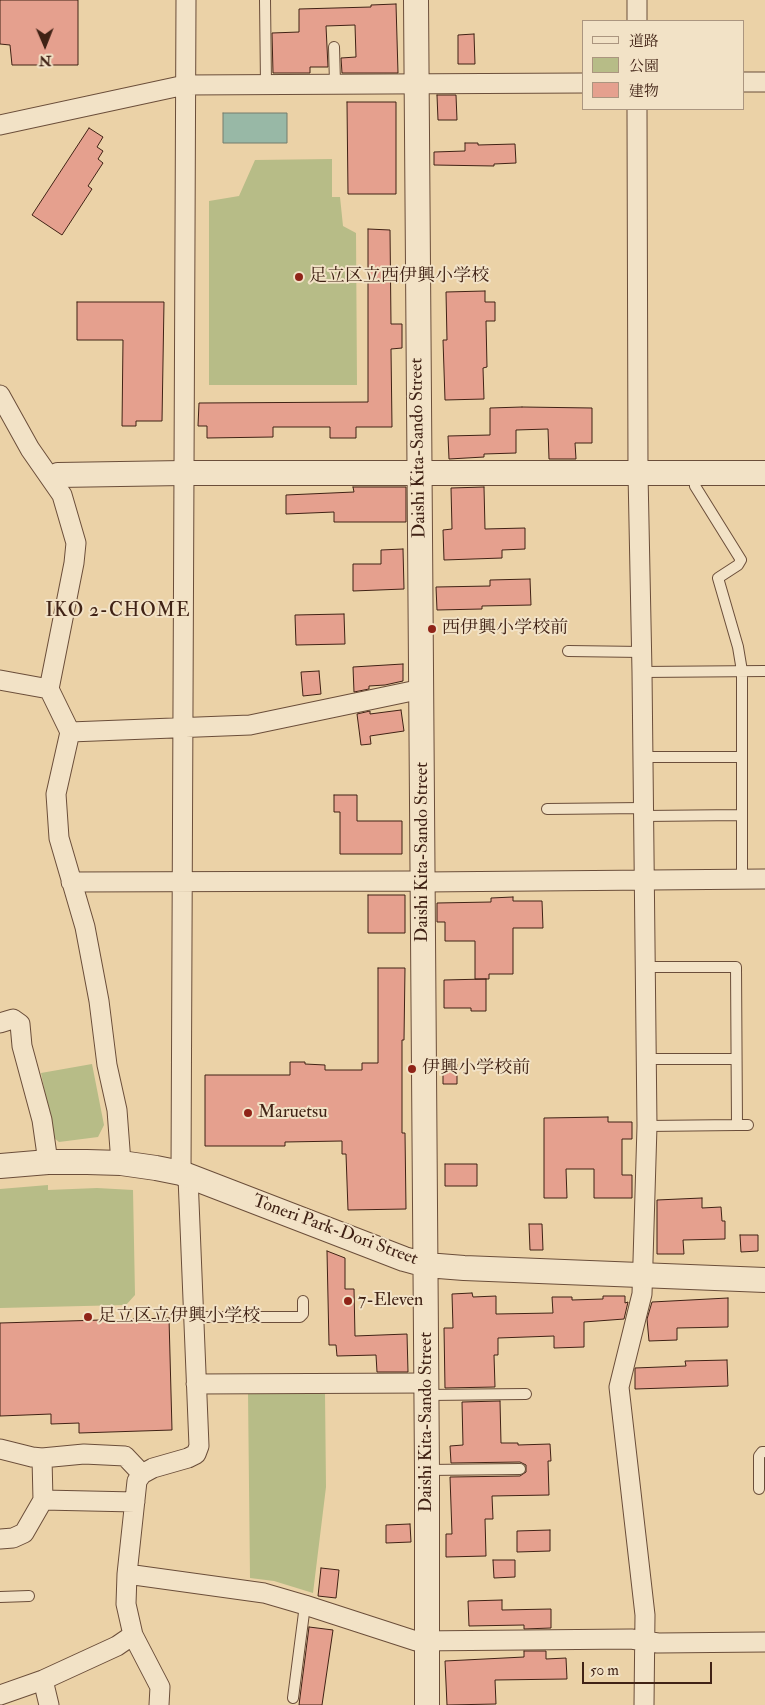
<!DOCTYPE html>
<meta charset="utf-8">
<style>
body{margin:0}
#map{position:relative;width:765px;height:1705px;overflow:hidden;background:#ebd2a7;font-family:"IM FELL Double Pica","Noto Serif JP",serif}
canvas{display:block}
.legend{position:absolute;left:582px;top:20px;width:162px;height:90px;box-sizing:border-box;background:#f2e2c6;border:1px solid #ab957f;margin:0;padding:6px 9px;list-style:none;font-size:15px;color:#402215}
.legend li{display:flex;align-items:center;gap:10px;height:25px}
.legend b{width:25px;border:1px solid #ab957f}
.north{position:absolute;left:20px;top:20px;width:50px;height:50px;-webkit-text-stroke:4px #f2e2c6;paint-order:stroke;rotate:179deg;font-size:14px;font-weight:700;line-height:20px;text-align:center;color:#402215}
.north::after{content:'';display:block;margin:auto;width:18px;height:22px;background:#402215;clip-path:polygon(50% 0,100% 100%,50% 72%,0 100%)}
.scale{position:absolute;left:582px;top:1662px;width:130px;height:22px;box-sizing:border-box;border:2px solid #402215;border-top:0;padding-left:6px;font-size:15px;line-height:18px;white-space:nowrap;color:#402215;-webkit-text-stroke:4px #f2e2c6;paint-order:stroke}
</style>
<div id="map">
<canvas width="765" height="1705"></canvas>
<ul class="legend">
<li><b style="height:6px;background:#f2e2c6"></b>道路</li>
<li><b style="height:14px;background:#b7bc87"></b>公園</li>
<li><b style="height:14px;background:#e5a08e"></b>建物</li>
</ul>
<div class="north">N</div>
<div class="scale">50 m</div>
</div>
<script>
const ctx = document.querySelector('canvas').getContext('2d');
ctx.lineJoin = 'round';
function fill(path, color) {
  ctx.fillStyle = color;
  ctx.fill(path, 'evenodd');
}
function poly(rows) {
  const path = new Path2D();
  for (const r of rows) {
    path.moveTo(r[0], r[1]);
    for (let i = 2; i < r.length; i += 2) path.lineTo(r[i], r[i + 1]);
  }
  return path;
}
function trace(path, color, width, dash) {
  ctx.strokeStyle = color;
  ctx.lineWidth = width;
  ctx.lineCap = dash ? 'butt' : 'round';
  ctx.setLineDash(dash || []);
  ctx.stroke(path);
}
function label(font, color, halo, rows, align = 'center') {
  ctx.font = font + ' "IM FELL Double Pica","Noto Serif JP",serif';
  ctx.lineWidth = 4;
  ctx.setLineDash([]);
  ctx.textBaseline = 'middle';
  ctx.strokeStyle = halo;
  ctx.fillStyle = color;
  for (const [text, x, y, turn = 0] of rows) {
    ctx.save();
    ctx.translate(x, y);
    ctx.rotate((+turn || 0) * Math.PI / 180);
    ctx.textAlign = isNaN(turn) ? turn : align;
    if (halo) ctx.strokeText(text, 0, 0);
    ctx.fillText(text, 0, 0);
    ctx.restore();
  }
}
const green = poly([
 [332,159,332,197,340,197,343,226,356,233,357,385,209,385,209,201,239,196,255,160],
 [92,1064,104,1125,98,1137,59,1142,54,1138,41,1073],
 [48,1185,48,1190,97,1188,133,1190,135,1295,126,1305,0,1308,0,1189],
 [248,1392,325,1393,326,1487,313,1593,274,1581,250,1578]
]);
const water = poly([
 [223,113,287,113,287,143,223,143,223,113]
]);
const building = poly([
 [0,0,78,0,78,65,12,65,10,45,0,44,0,0],
 [396,4,398,73,342,73,341,58,356,57,355,25,326,26,328,67,310,67,310,73,273,73,272,33,299,32,299,9,371,7,371,5,396,4],
 [474,34,475,64,458,64,458,35,474,34],
 [437,95,456,95,457,120,438,120,437,95],
 [347,102,396,102,396,194,348,194,347,102],
 [89,128,103,137,97,147,103,151,98,159,103,163,88,186,92,189,62,235,32,215,89,128],
 [465,143,478,143,478,145,515,144,516,163,494,164,494,166,434,165,434,152,465,151,465,143],
 [368,229,390,230,391,324,402,324,402,348,391,349,392,427,356,427,356,438,330,438,330,427,273,427,273,437,207,438,207,426,198,426,199,403,368,402,368,229],
 [485,291,485,302,495,302,495,321,486,321,487,367,483,368,484,399,445,400,443,340,447,340,446,292,485,291],
 [77,302,164,302,162,421,136,421,136,426,122,426,123,340,77,340,77,302],
 [522,407,592,408,592,443,575,443,576,459,549,459,548,429,516,430,516,453,484,454,484,457,449,459,448,436,490,435,490,408,522,407],
 [353,487,406,487,406,522,334,522,334,512,286,514,286,495,354,492,353,487],
 [484,487,485,529,525,528,525,549,502,550,502,558,444,560,443,530,452,529,451,488,484,487],
 [403,549,404,589,353,591,353,564,381,564,381,550,403,549],
 [530,579,531,605,482,606,482,609,437,610,436,587,490,586,490,580,530,579],
 [344,614,345,644,296,645,295,615,344,614],
 [403,664,403,681,385,685,369,686,369,689,354,692,353,667,403,664],
 [319,671,321,694,303,696,301,672,319,671],
 [401,710,404,731,370,736,371,744,361,745,357,714,370,711,370,714,401,710],
 [334,795,357,795,357,821,402,821,402,854,340,854,340,812,334,812,334,795],
 [368,895,405,895,405,933,368,933,368,895],
 [513,897,513,901,542,901,543,928,513,928,513,974,489,974,489,979,475,979,475,941,445,941,445,922,437,922,437,903,491,902,491,898,513,897],
 [378,968,405,968,404,1040,402,1040,402,1133,405,1133,406,1209,348,1210,346,1154,342,1154,342,1141,285,1142,285,1146,205,1146,205,1075,290,1075,290,1062,305,1062,305,1064,325,1065,325,1070,362,1070,362,1063,378,1063,378,968],
 [486,979,486,1011,471,1011,471,1008,444,1008,444,980,486,979],
 [443,1064,457,1064,457,1084,443,1084,443,1064],
 [608,1117,608,1122,632,1122,632,1139,622,1139,622,1175,632,1175,632,1198,594,1198,594,1169,566,1169,567,1198,544,1198,544,1118,608,1117],
 [445,1164,477,1164,477,1186,445,1186,445,1164],
 [702,1198,702,1208,721,1207,722,1221,725,1221,725,1239,683,1240,684,1254,657,1254,657,1200,702,1198],
 [529,1224,542,1224,543,1250,530,1250,529,1224],
 [740,1235,758,1235,758,1251,741,1252,740,1235],
 [327,1251,345,1258,345,1289,354,1289,355,1336,407,1334,408,1372,377,1372,376,1355,337,1356,336,1345,329,1345,327,1251],
 [472,1293,473,1297,496,1296,496,1314,553,1313,552,1297,572,1297,572,1300,603,1299,603,1296,625,1296,625,1303,628,1302,624,1319,584,1322,584,1347,554,1348,554,1336,498,1338,498,1355,494,1355,495,1387,445,1388,444,1328,453,1328,452,1294,472,1293],
 [728,1298,728,1327,677,1328,677,1340,649,1341,647,1319,652,1302,728,1298],
 [169,1318,172,1430,79,1433,79,1423,51,1424,51,1414,0,1416,0,1323,169,1318],
 [727,1360,728,1386,635,1389,635,1368,686,1366,685,1361,727,1360],
 [500,1401,501,1443,518,1443,518,1445,550,1444,551,1461,548,1461,549,1495,492,1496,493,1519,485,1519,486,1556,446,1557,446,1534,452,1534,450,1477,520,1476,526,1472,526,1465,520,1462,451,1463,450,1446,463,1445,462,1402,500,1401],
 [410,1524,411,1542,386,1543,386,1525,410,1524],
 [550,1530,550,1551,517,1552,517,1531,550,1530],
 [493,1560,515,1560,515,1577,494,1578,493,1560],
 [321,1568,339,1570,336,1598,318,1596,321,1568],
 [502,1600,502,1610,551,1609,551,1628,524,1629,524,1625,469,1626,468,1601,502,1600],
 [309,1627,333,1630,322,1705,299,1705,309,1627],
 [524,1651,546,1651,546,1659,566,1658,567,1679,495,1680,496,1704,447,1705,445,1661,524,1657,524,1651]
]);
const service = poly([
 [265,0,266,84],
 [334,47,335,83],
 [694,473,695,486,741,560,738,565,718,578,738,647,742,671,742,878],
 [568,651,642,652],
 [642,672,765,671],
 [643,757,741,757],
 [547,809,643,808],
 [644,816,741,815],
 [646,967,736,967,737,1125,647,1126],
 [647,1059,736,1059],
 [737,1125,748,1125],
 [193,1317,300,1317,303,1314,303,1301],
 [427,1395,526,1394],
 [427,1470,520,1469],
 [759,1489,759,1456,762,1452,765,1452],
 [0,1597,29,1596],
 [293,1698,305,1605]
]);
const minor = poly([
 [637,21,637,0],
 [744,82,765,82],
 [637,109,638,473,642,672,647,1126,642,1294,619,1387,645,1615,644,1705],
 [0,125,185,85,584,83],
 [0,395,30,449,62,495,76,543,74,563,49,689],
 [0,680,49,689,70,732,250,725,422,689],
 [70,732,56,794,59,838,85,927,99,1001,107,1065,117,1110,121,1163],
 [71,882,411,881,423,882,765,879],
 [0,1023,13,1019,20,1024,22,1046,42,1120,48,1162],
 [181,1173,186,0],
 [196,1384,427,1383],
 [0,1449,32,1457,42,1458,84,1454,125,1456,142,1474],
 [42,1458,43,1500],
 [0,1539,13,1538,24,1533,43,1500,135,1502],
 [127,1574,264,1593,305,1605,416,1641,631,1639,658,1643,765,1642],
 [43,1680,49,1705],
 [0,1695,43,1680,117,1646,133,1635],
 [159,1705,160,1687,133,1635,126,1604,127,1574,137,1481,142,1474,153,1468,188,1458,196,1454,199,1446,188,1177]
]);
const tertiary = poly([
 [416,0,427,1470,427,1705],
 [58,475,183,473,765,473],
 [0,1166,48,1162,87,1162,121,1163,156,1168,181,1173,404,1259,426,1265,464,1268,765,1280]
]);
const markers = [
 [299,277,5,"#8f2418"],
 [432,629,5,"#8f2418"],
 [412,1069,5,"#8f2418"],
 [248,1113,5,"#8f2418"],
 [348,1301,5,"#8f2418"],
 [88,1317,5,"#8f2418"]
];
const poiNames = [
 ["足立区立西伊興小学校",309,277],
 ["西伊興小学校前",442,629],
 ["伊興小学校前",422,1069],
 ["Maruetsu",258,1113],
 ["7-Eleven",358,1301],
 ["足立区立伊興小学校",98,1317]
];
const streetNames = [
 ["Daishi Kita-Sando Street",419,448,-91],
 ["Daishi Kita-Sando Street",423,852,-90],
 ["Toneri Park-Dori Street",335,1231,20],
 ["Daishi Kita-Sando Street",427,1422,-90]
];
const neighbourhoodNames = [
 ["IKO 2-CHOME",118,612]
];
fill(green, '#b7bc87');
fill(water, '#98b8a6');
trace(water, '#757c6c', 1);
fill(building, '#e5a08e');
trace(building, '#402215', 1);
trace(service, '#6b4e3a', 12);
trace(minor, '#6b4e3a', 21);
trace(tertiary, '#6b4e3a', 26);
trace(service, '#f2e2c6', 10);
trace(minor, '#f2e2c6', 19);
trace(tertiary, '#f2e2c6', 24);
for (const [x, y, r, color] of markers) {
  const dot = new Path2D();
  dot.arc(x, y, r, 0, 2 * Math.PI);
  ctx.fillStyle = color;
  ctx.fill(dot);
  trace(dot, '#f2e2c6', 2);
}
label('18px', '#402215', '#f2e2c6', poiNames, 'left');
label('18px', '#402215', '#f2e2c6', streetNames);
ctx.letterSpacing = '1px';
label('19px', '#402215', '#f2e2c6', neighbourhoodNames);
ctx.letterSpacing = '0px';
</script>
